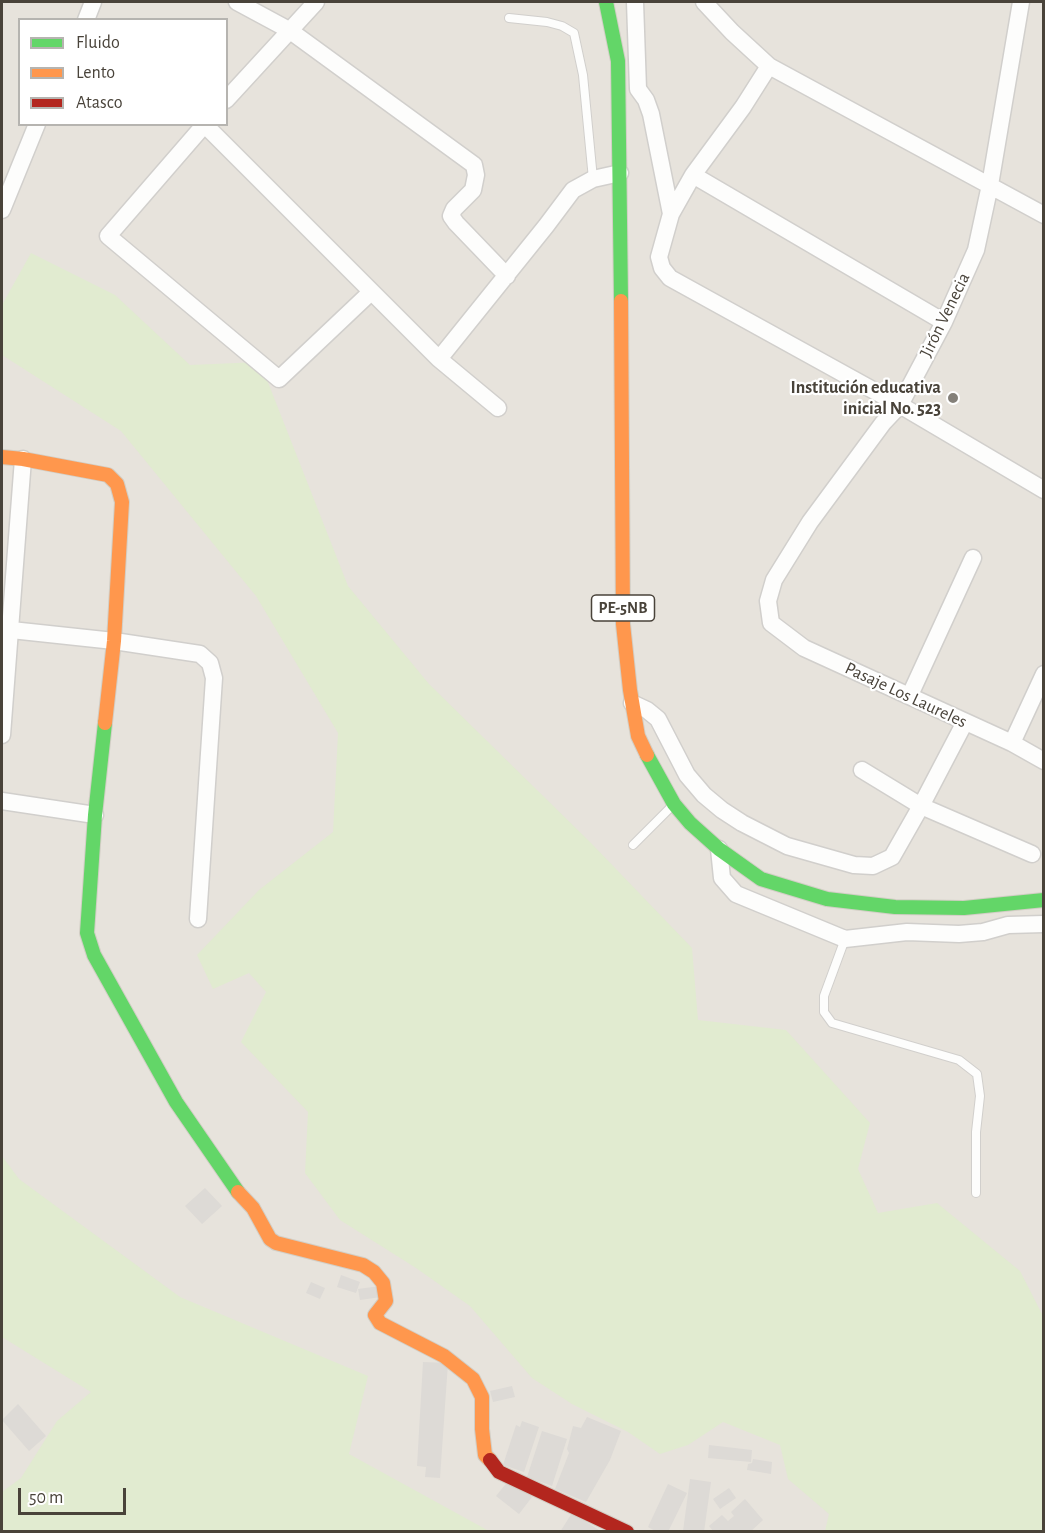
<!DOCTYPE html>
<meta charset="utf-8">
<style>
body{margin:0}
#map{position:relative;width:1045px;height:1533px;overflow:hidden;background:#f3f1ee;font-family:"Alegreya Sans",sans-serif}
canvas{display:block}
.frame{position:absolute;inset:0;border:3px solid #49433a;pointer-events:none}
.legend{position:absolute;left:18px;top:18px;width:210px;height:108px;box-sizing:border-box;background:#fff;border:2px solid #b6b4b0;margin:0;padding:8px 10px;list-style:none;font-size:18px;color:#49433a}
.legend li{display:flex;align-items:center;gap:12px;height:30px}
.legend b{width:30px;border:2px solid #b6b4b0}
.scale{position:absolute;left:18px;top:1488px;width:108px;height:27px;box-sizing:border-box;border:3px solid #49433a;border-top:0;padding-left:8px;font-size:18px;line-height:21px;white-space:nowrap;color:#49433a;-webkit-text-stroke:4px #fff;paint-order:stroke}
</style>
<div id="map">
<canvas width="1045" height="1533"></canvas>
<div class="frame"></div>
<ul class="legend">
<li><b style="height:8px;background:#63d668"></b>Fluido</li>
<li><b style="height:8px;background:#ff974d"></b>Lento</li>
<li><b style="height:8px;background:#b3261e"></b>Atasco</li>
</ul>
<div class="scale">50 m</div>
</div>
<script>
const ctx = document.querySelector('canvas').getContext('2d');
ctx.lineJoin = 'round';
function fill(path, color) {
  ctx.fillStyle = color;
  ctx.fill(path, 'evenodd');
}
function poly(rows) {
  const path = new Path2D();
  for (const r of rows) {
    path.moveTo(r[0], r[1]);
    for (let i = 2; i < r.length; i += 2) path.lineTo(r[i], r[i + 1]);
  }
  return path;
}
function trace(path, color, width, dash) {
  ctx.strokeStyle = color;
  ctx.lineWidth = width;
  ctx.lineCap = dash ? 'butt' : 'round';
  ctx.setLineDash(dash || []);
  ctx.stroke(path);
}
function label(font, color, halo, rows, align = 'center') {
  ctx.font = font + ' "Alegreya Sans",sans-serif';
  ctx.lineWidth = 4.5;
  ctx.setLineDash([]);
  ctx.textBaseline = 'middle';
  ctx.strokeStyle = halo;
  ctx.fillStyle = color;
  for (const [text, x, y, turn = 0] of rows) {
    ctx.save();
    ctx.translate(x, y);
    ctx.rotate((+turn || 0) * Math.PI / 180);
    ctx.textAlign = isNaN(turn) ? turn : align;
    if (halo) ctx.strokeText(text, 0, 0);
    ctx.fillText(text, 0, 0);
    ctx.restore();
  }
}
const residential = poly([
 [2,2,1043,2,1043,1531,2,1531],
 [20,20,226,20,226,124,20,124]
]);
const green = poly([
 [31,253,115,295,190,365,260,362,348,586,429,684,591,843,692,948,698,1020,786,1030,870,1123,858,1169,878,1213,937,1203,1020,1271,1043,1316,1043,1531,825,1531,829,1514,788,1479,780,1445,723,1422,688,1445,660,1454,628,1432,572,1404,532,1378,470,1306,416,1268,340,1220,305,1173,308,1112,241,1042,266,992,249,973,213,989,197,955,259,890,333,832,338,733,256,596,121,431,2,355,2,305],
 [2,1156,19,1179,180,1297,368,1376,349,1454,489,1531,2,1531,2,1492,21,1478,57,1421,91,1392,2,1337]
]);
const building = poly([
 [205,1188,222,1206,202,1224,185,1206],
 [341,1275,360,1282,356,1293,337,1287],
 [311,1282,325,1288,320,1299,306,1293],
 [380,1286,381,1297,360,1300,358,1289],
 [423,1362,448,1363,440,1478,425,1477,426,1467,417,1466],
 [512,1386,515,1397,493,1402,490,1391],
 [18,1404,46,1436,29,1451,2,1420],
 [587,1417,621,1431,610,1460,586,1502,555,1489,569,1453,567,1449,573,1426,581,1428],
 [522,1421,539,1427,524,1472,503,1465,516,1425,520,1427],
 [542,1431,567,1439,552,1486,527,1477],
 [709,1445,752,1450,751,1462,708,1458],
 [753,1459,772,1462,771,1474,747,1470,748,1464,752,1463],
 [690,1479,711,1482,704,1532,683,1531],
 [509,1480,532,1497,519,1514,496,1496],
 [668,1484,687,1493,668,1532,657,1532,648,1527],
 [729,1488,736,1498,720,1509,713,1499],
 [745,1499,763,1520,750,1532,714,1532,709,1526,722,1515,728,1521,734,1516,731,1512],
 [572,1513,602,1532,560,1532]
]);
const lane = poly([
 [509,18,547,22,562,26,574,33,583,75,593,179],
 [633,845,671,807],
 [845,939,824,996,824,1012,832,1023,959,1060,977,1074,980,1096,976,1132,976,1193]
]);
const street = poly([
 [237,2,289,30,474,165,476,175,473,190,454,209,451,216,456,223,507,276],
 [635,2,638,89,646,100,651,114,671,214,659,257,662,268,670,278,900,405,1044,490],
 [704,2,732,32,769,66,1044,215],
 [1021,2,990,185,976,250,944,322,900,405,883,423,810,522,774,580,768,601,771,623,804,648,1012,743,1044,761],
 [86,20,93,2],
 [226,100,316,2],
 [204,124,439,359,498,408],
 [205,124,108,236,279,379,371,292],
 [693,175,944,322],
 [2,210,37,124],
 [671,214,693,175,743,107,769,66],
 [439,359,546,226,573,190,593,179,620,173],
 [2,629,114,641,200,654,210,663,214,678,198,919],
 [910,695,973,558],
 [632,703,647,710,658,719,687,775,704,795,722,810,742,823,787,846,854,865,873,866,892,857,921,806,965,722],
 [2,735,23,459],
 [1012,743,1044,674],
 [862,770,921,806,1032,854],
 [2,801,95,815],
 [719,849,722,878,736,894,845,939,907,932,959,934,983,932,1008,925,1044,924]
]);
const fast = poly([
 [606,2,618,61,621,301],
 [105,723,95,815,87,933,94,955,176,1102,238,1192],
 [647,755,674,804,690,823,719,849,761,879,827,899,895,907,964,908,1044,900]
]);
const slow = poly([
 [621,301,623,624,630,690,638,736,647,755],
 [2,457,23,459,108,475,117,484,122,502,114,641,105,723],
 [238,1192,253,1208,270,1239,276,1243,363,1265,374,1272,383,1283,386,1301,375,1315,380,1323,444,1356,473,1379,482,1397,482,1429,485,1455,490,1460]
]);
const jam = poly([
 [490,1460,499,1472,627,1532]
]);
const markers = [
 [953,398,6,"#848079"]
];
const shields = [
 [623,608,63]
];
const shieldNames = [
 ["PE-5NB",623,608]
];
const streetNames = [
 ["Jirón Venecia",945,315,-64],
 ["Pasaje Los Laureles",906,695,25]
];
const poiNames = [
 ["Institución educativa",941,388],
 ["inicial No. 523",941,409]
];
fill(residential, '#e7e3dc');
fill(green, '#e1ebd0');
fill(building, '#dddad6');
trace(lane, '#d1cfcc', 10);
trace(street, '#d1cfcc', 19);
trace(fast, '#d2cec5', 16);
trace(slow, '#d2cec5', 16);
trace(jam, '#d2cec5', 16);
trace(lane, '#fdfdfc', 8);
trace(street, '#fdfdfc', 16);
trace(fast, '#63d668', 14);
trace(slow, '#ff974d', 14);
trace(jam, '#b3261e', 14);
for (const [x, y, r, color] of markers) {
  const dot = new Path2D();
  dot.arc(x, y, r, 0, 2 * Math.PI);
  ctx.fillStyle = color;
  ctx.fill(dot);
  trace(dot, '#fff', 2);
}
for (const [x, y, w] of shields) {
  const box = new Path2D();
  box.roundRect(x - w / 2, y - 13, w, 26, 4.5);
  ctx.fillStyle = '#fff';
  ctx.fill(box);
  trace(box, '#49433a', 1.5);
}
label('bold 16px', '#49433a', null, shieldNames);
label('18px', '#49433a', '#fff', streetNames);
label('bold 18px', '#49433a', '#fff', poiNames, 'right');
</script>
